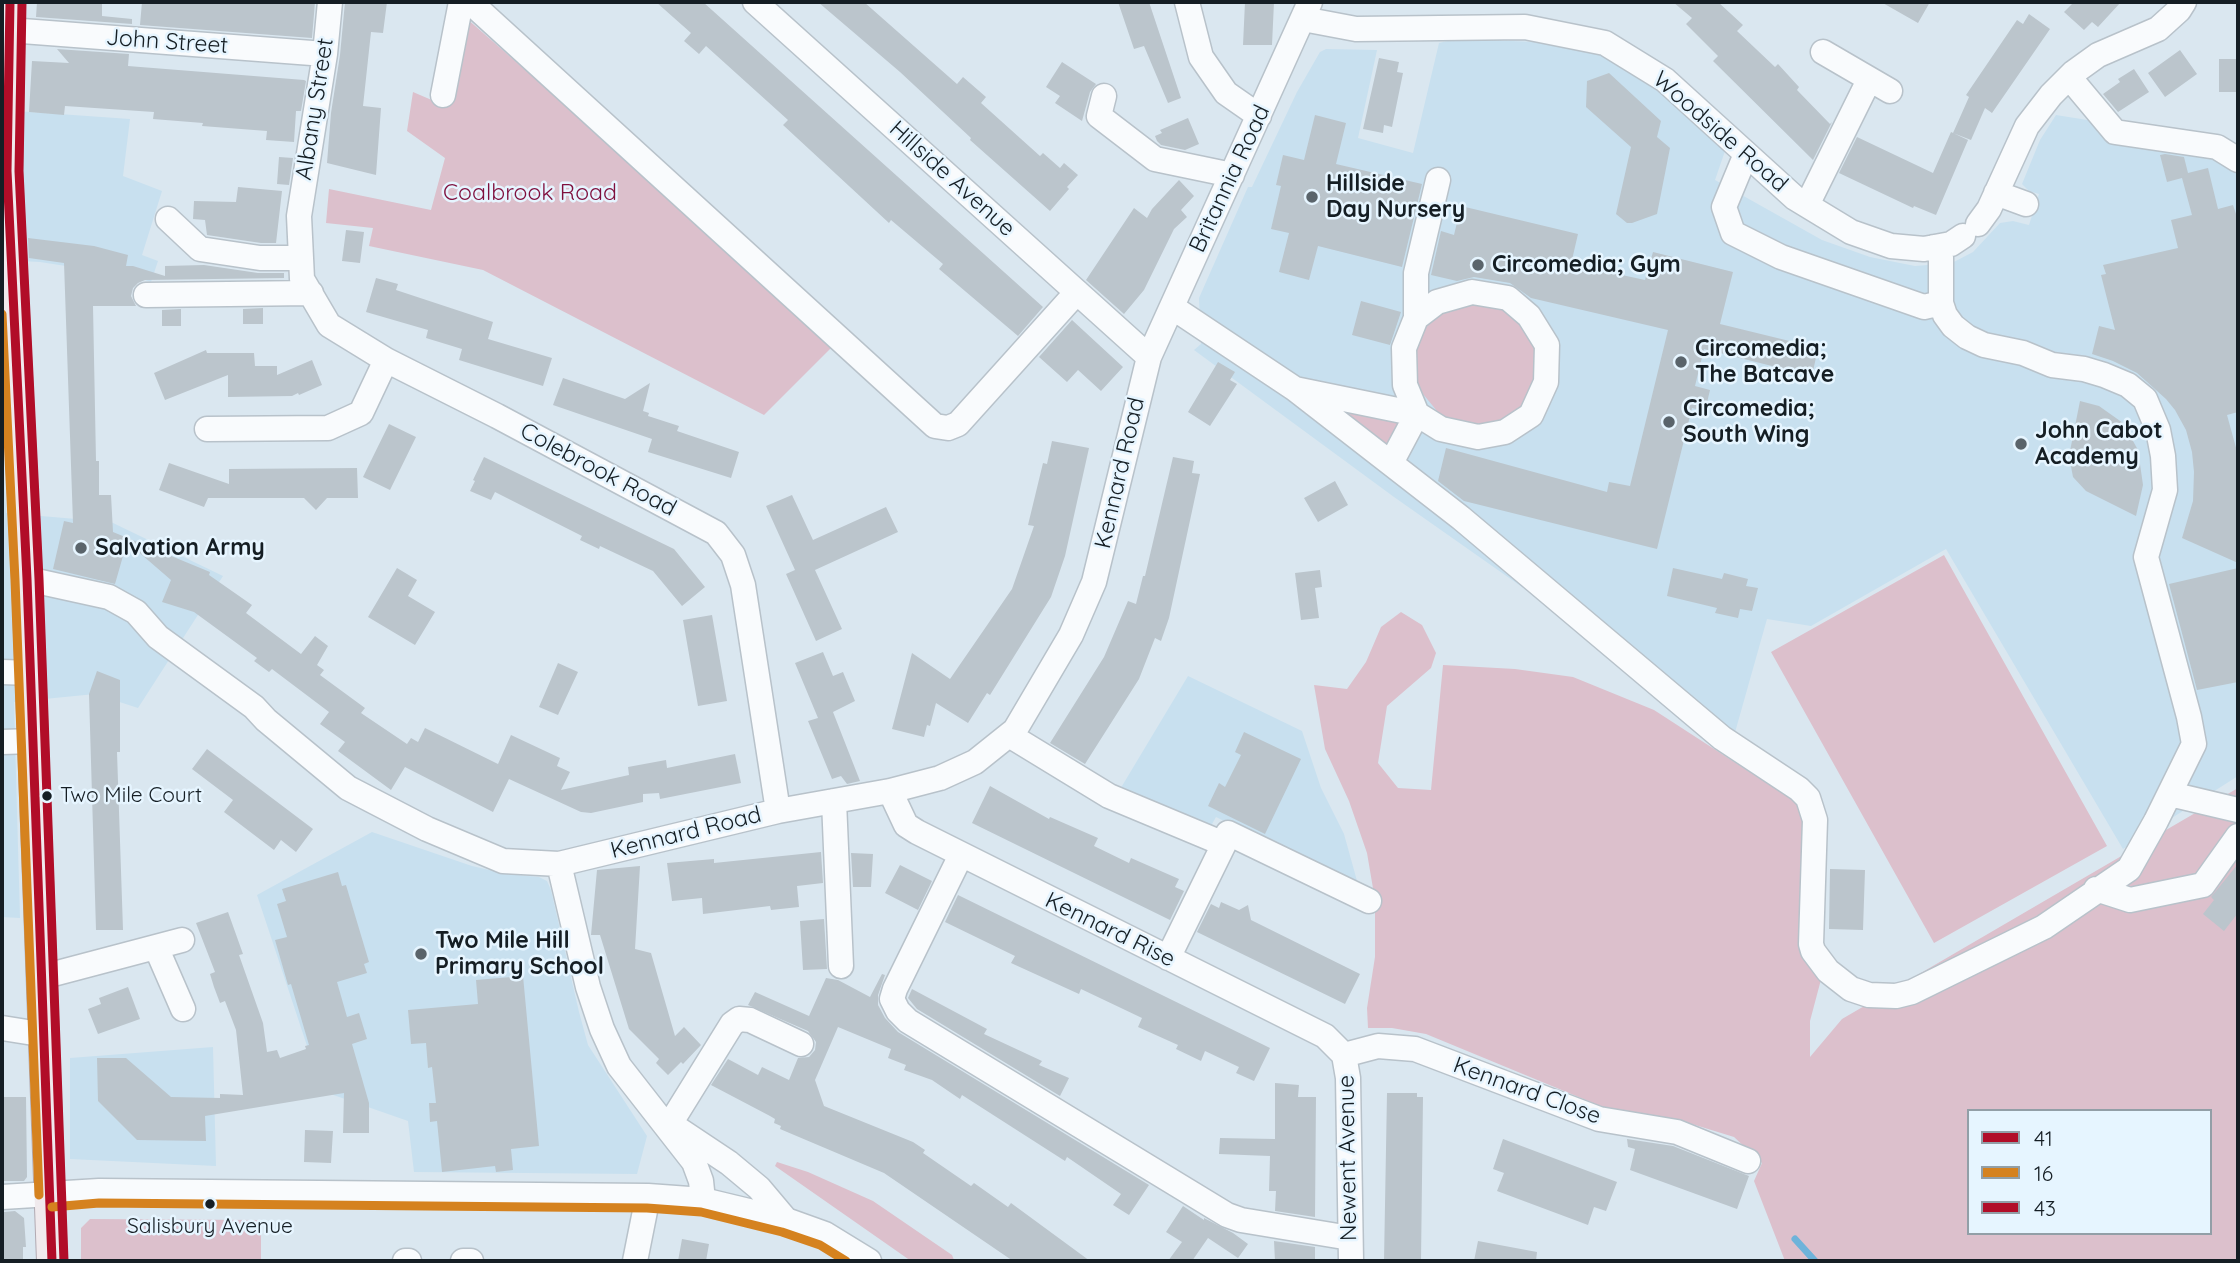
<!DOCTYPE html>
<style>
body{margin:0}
#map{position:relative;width:2240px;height:1263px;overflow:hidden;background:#dae7f0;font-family:Quicksand,sans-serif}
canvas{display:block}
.frame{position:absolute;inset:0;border:4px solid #151e24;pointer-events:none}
.legend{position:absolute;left:1967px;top:1109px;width:245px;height:126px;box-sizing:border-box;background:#e6f5ff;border:2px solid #929fa7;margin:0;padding:9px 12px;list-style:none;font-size:21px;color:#151e24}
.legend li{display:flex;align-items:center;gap:14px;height:35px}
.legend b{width:35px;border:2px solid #929fa7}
</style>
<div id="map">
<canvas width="2240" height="1263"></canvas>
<div class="frame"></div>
<ul class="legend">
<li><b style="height:9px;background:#b10d28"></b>41</li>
<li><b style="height:9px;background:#d5821f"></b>16</li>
<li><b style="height:9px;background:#b10d28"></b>43</li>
</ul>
</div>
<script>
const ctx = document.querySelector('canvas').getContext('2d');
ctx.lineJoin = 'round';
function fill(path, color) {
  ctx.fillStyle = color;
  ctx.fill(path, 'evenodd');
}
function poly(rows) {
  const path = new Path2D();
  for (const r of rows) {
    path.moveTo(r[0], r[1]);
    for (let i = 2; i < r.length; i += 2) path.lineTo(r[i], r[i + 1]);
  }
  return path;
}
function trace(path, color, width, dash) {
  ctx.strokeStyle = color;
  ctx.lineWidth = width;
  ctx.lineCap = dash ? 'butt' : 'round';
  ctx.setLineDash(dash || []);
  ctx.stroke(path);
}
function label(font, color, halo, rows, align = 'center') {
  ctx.font = font + ' Quicksand,sans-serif';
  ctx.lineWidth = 5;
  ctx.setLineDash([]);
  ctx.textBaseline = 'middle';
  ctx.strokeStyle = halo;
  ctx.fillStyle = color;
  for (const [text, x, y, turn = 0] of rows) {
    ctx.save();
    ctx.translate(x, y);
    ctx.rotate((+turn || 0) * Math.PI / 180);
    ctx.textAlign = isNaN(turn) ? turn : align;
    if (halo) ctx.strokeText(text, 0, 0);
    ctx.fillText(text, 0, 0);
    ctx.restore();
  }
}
const built = poly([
 [1455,39,1566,43,1610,55,1652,84,1725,151,1715,180,1822,240,1870,257,1915,266,1952,263,1973,252,2000,223,2013,221,2029,225,2039,194,2029,191,2022,184,2040,140,2056,115,2238,144,2238,776,2123,849,1946,549,1811,626,1767,619,1734,736,1394,497,1194,350,1201,344,1199,298,1248,187,1252,187,1297,92,1320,52,1326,49,1377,50,1358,138,1413,153,1439,43],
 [2,110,130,119,123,176,162,191,142,255,158,261,151,282,137,277,40,262,2,260],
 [2,439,6,513,111,522,223,576,138,708,95,694,14,702,20,918,2,917],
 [1188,676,1302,731,1321,788,1344,834,1359,888,1216,817,1208,831,1119,791],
 [372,832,472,866,507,874,539,877,547,881,551,890,579,1012,588,1045,647,1136,637,1174,414,1172,408,1121,322,1091,257,895],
 [213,1047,216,1166,70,1159,70,1058]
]);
const green = poly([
 [465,17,836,343,764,415,483,270,369,246,373,228,326,223,329,189,431,210,445,158,407,131,413,92,448,107],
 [1480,300,1506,309,1522,322,1536,349,1536,377,1521,409,1495,422,1472,426,1449,420,1437,411,1423,394,1414,373,1416,348,1427,323,1451,305],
 [1340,405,1397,419,1398,429,1395,441,1382,446,1337,411],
 [1944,555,2107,846,1934,943,1771,652],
 [1401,612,1422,625,1436,653,1431,668,1387,706,1378,763,1398,788,1431,790,1443,665,1515,669,1573,677,1654,710,1796,802,1811,817,1823,972,1810,1021,1810,1057,1842,1019,2238,788,2238,1261,1785,1261,1754,1181,1762,1163,1734,1137,1679,1120,1610,1110,1426,1034,1392,1028,1368,1028,1367,1008,1375,957,1375,900,1367,853,1349,801,1325,749,1314,685,1347,689,1366,662,1381,627],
 [1969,1111,2210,1111,2210,1233,1969,1233],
 [777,1162,808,1172,873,1201,952,1255,954,1260,911,1261,775,1166],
 [90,1219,261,1220,261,1261,81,1261,81,1228]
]);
const stream = poly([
 [1795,1239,1815,1261]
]);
const building = poly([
 [37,2,102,3,102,16,132,19,132,24,36,17],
 [142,2,315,2,312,38,140,25],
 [345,2,387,2,383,33,371,32,363,106,381,108,376,175,327,163,331,113,340,55],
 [656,2,703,2,1043,307,1018,336,939,269,943,264,891,220,889,223,783,125,788,120,706,46,699,54,684,41,691,33],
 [818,2,864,2,957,84,963,77,986,97,981,103,1040,156,1043,153,1060,168,1064,163,1078,175,1067,187,1069,189,1050,211,970,140,971,138,900,72],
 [1118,2,1149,2,1181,98,1168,103,1144,46,1134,49],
 [1245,2,1274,2,1272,45,1243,45],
 [1673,2,1718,2,1743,25,1737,31,1775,67,1778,64,1799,87,1797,90,1830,124,1832,122,1813,160,1713,61,1718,56,1686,24,1692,18],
 [1881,2,1930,2,1918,23],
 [2070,2,2121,2,2098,27,2092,22,2084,30,2064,12,2072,4],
 [2029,14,2050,29,1992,113,1985,108,1971,140,1953,133,1969,97,1966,95,2017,20,2023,24],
 [57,49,129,54,128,66,304,80,306,81,301,111,296,111,294,142,266,140,267,131,202,126,203,123,153,119,154,112,65,106,64,115,29,112,32,61,69,63],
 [2180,50,2197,74,2165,97,2148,73],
 [1379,58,1399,62,1397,72,1403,73,1392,127,1384,125,1383,133,1363,129],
 [2219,59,2238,59,2238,92,2219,92],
 [1062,62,1096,84,1090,92,1082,121,1055,103,1060,96,1046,87],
 [2134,69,2149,92,2118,112,2103,94,2120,82,2118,79],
 [1609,73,1661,121,1657,137,1670,148,1657,214,1632,223,1627,223,1616,214,1631,147,1586,107,1587,81],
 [1315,115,1346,123,1336,164,1422,184,1402,267,1318,246,1309,280,1279,272,1289,233,1271,229,1281,186,1276,185,1283,155,1304,160],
 [1188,118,1199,144,1185,150,1161,145,1157,141,1155,136,1162,133,1160,130],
 [1951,132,1968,140,1936,215,1914,206,1913,208,1839,173,1857,137,1933,173],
 [2165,154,2184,157,2188,173,2208,168,2218,209,2233,205,2238,220,2238,412,2227,415,2238,455,2238,563,2182,538,2193,501,2194,472,2192,452,2186,430,2175,410,2166,399,2137,373,2113,361,2092,354,2099,326,2115,330,2101,275,2106,274,2103,265,2178,248,2171,220,2192,215,2182,178,2167,182,2160,155],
 [279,157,293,158,289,185,277,184],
 [1179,180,1194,196,1181,210,1187,217,1174,229,1144,290,1124,314,1086,280,1134,208,1147,218,1152,209],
 [238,187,282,191,276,243,261,243,207,235,205,220,193,219,194,201,236,202],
 [1461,206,1578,234,1571,264,1645,280,1653,252,1733,272,1720,324,1818,348,1812,376,1704,349,1695,386,1710,390,1705,411,1692,408,1657,549,1464,501,1438,481,1446,448,1607,492,1609,482,1630,486,1668,330,1531,298,1510,283,1474,277,1457,281,1431,275,1441,231,1454,235],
 [346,230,364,232,360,263,342,261],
 [28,238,94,246,128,255,126,266,133,266,165,276,165,266,204,265,258,273,284,273,284,278,145,280,138,283,133,288,131,296,136,306,93,306,96,461,99,461,99,495,111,495,113,532,210,572,209,575,252,605,246,613,301,654,315,636,328,646,317,665,324,670,320,675,365,708,361,713,407,744,411,738,418,742,425,728,498,764,511,735,560,758,557,766,570,772,561,790,629,775,628,767,666,760,667,768,735,754,741,783,660,799,659,793,643,794,643,802,591,813,581,812,509,779,493,812,405,767,391,790,338,751,345,742,320,724,329,712,272,669,269,672,254,661,257,658,194,612,162,602,171,580,127,542,115,584,53,569,64,521,73,523,64,263,29,258],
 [376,278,398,284,396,290,493,322,488,339,552,358,543,386,459,360,462,349,426,338,428,330,366,312],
 [1361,301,1401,312,1390,345,1352,335],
 [263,308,263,324,243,324,243,309],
 [181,309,181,326,162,326,162,310],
 [1072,320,1123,367,1101,391,1078,370,1067,382,1039,357],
 [206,350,207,353,254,353,255,366,277,366,277,375,312,360,322,385,299,395,298,393,292,396,228,397,228,375,165,400,154,373],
 [1218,362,1235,372,1230,380,1237,384,1210,426,1188,412],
 [563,378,625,399,650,383,643,411,649,413,648,416,679,426,677,431,739,452,731,478,648,452,652,439,553,405],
 [2080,401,2099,406,2123,423,2138,450,2143,485,2136,516,2086,491,2073,477,2069,456],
 [389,424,416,437,390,490,363,477],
 [1052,441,1089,448,1065,556,1051,597,990,695,987,693,968,723,936,703,930,726,927,725,924,737,892,729,912,653,950,679,1012,589,1034,526,1028,525,1043,463,1047,464],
 [484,457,674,549,705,587,682,606,653,571,600,546,599,549,580,540,582,536,495,492,491,500,470,491,475,481,473,480],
 [1173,457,1194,461,1192,473,1200,474,1169,618,1161,641,1155,638,1139,679,1085,764,1050,743,1104,657,1128,601,1136,604,1143,576,1145,576],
 [169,463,229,484,229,469,357,468,358,498,327,498,316,510,304,498,208,498,204,507,159,490],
 [1335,481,1348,505,1318,522,1304,498],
 [792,495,813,540,886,507,898,532,815,570,842,629,816,641,786,574,795,570,766,506],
 [397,568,417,580,408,596,435,612,415,645,368,617],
 [1673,568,1722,579,1724,573,1748,579,1746,586,1758,588,1752,611,1740,609,1738,618,1715,613,1717,608,1667,596],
 [2238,568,2238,682,2197,690,2169,584],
 [1320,570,1322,587,1315,588,1319,618,1301,620,1295,573],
 [712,615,727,701,698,706,683,620],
 [823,652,833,676,843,672,855,701,833,712,860,781,847,784,841,776,832,779,808,721,818,718,795,663],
 [558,663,578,672,558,715,539,707],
 [97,671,120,680,120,752,117,752,123,930,96,930,89,694],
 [1244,732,1301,759,1265,834,1208,806,1219,783,1225,787,1241,755,1235,752],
 [207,749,313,829,296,852,281,840,274,850,224,812,233,800,192,769],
 [990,786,1049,819,1050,817,1098,838,1094,846,1129,863,1131,858,1179,879,1175,887,1184,891,1170,920,972,823],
 [821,852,823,883,797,886,799,907,771,910,770,906,703,914,702,898,672,901,667,863,714,859,714,863],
 [851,853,873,854,871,887,853,887],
 [2238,864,2238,913,2224,931,2203,914,2214,900,2211,897],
 [900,865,932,881,918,910,885,893],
 [640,866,635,949,651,953,675,1036,684,1027,701,1045,683,1064,681,1062,668,1075,656,1063,659,1059,629,1029,600,935,591,935,597,870],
 [1830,869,1865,870,1863,930,1829,929],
 [338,872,342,886,346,885,369,962,364,964,367,973,337,982,347,1017,359,1013,367,1039,352,1044,369,1103,369,1133,343,1133,344,1093,205,1116,206,1141,137,1140,98,1101,97,1058,126,1058,171,1097,220,1098,220,1094,243,1095,236,1030,225,1001,220,1003,214,987,210,974,215,972,196,923,228,912,243,954,239,955,263,1023,267,1052,277,1050,280,1058,306,1049,305,1046,309,1045,291,984,288,985,275,940,287,937,277,904,286,901,282,889],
 [958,895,1270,1048,1254,1081,1236,1073,1239,1067,1205,1051,1201,1061,1176,1049,1178,1045,1138,1027,1142,1018,1081,989,1079,994,1011,963,1015,956,945,922],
 [1221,902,1239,910,1248,905,1251,920,1360,974,1345,1004,1197,932,1211,904,1219,908],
 [824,919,827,969,803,970,800,921],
 [882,974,885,975,878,995,878,1005,885,1018,898,1032,1149,1185,1129,1215,1113,1205,1121,1194,1067,1157,1065,1161,962,1095,960,1099,932,1080,904,1070,906,1065,888,1058,891,1049,838,1027,815,1080,824,1106,913,1142,925,1150,923,1153,971,1186,974,1183,1008,1207,1011,1203,1090,1261,1013,1261,884,1173,780,1129,781,1126,774,1123,775,1119,770,1116,711,1085,728,1059,758,1075,762,1067,789,1080,798,1058,809,1057,815,1050,816,1042,808,1031,748,1005,755,992,809,1016,826,978,838,980,870,997],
 [523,976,539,1146,511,1149,513,1170,496,1172,495,1166,442,1172,437,1121,430,1122,429,1103,436,1103,432,1067,428,1068,426,1043,411,1044,408,1010,478,1004,476,980],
 [128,987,140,1019,98,1034,88,1009,101,1004,99,998],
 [912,989,987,1029,984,1034,1042,1061,1039,1065,1069,1078,1060,1096,917,1009,908,998],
 [1275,1083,1299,1085,1298,1097,1316,1097,1315,1217,1275,1211,1276,1191,1269,1191,1270,1156,1219,1154,1220,1138,1275,1139],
 [1387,1093,1417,1093,1417,1097,1423,1097,1421,1261,1384,1261],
 [2,1097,26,1097,27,1177,24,1181,2,1181],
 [305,1130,333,1131,331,1163,304,1162],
 [1503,1139,1617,1182,1606,1211,1594,1207,1588,1225,1497,1191,1504,1173,1493,1169],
 [1627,1139,1673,1146,1749,1176,1737,1209,1630,1170,1635,1149,1628,1147],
 [1183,1206,1204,1220,1204,1218,1233,1233,1248,1244,1238,1258,1208,1238,1192,1261,1168,1261,1182,1242,1166,1232],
 [15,1211,24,1218,26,1247,23,1247,23,1261,2,1261,2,1214,4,1212],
 [682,1239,709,1244,706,1261,678,1261],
 [1274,1241,1315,1247,1315,1261,1275,1261],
 [1478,1241,1537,1252,1536,1261,1474,1261]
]);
const minor = poly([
 [330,2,325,54,299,216,302,279,329,325,386,360,497,416,716,533,733,555,743,585,778,811],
 [470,2,935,426,948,428,958,424,1077,292],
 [755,2,1149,357],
 [1187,2,1201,57,1226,93,1259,116],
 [1303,19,1356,29,1525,27,1605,43,1665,80,1795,198,1851,232,1891,246,1924,249,1951,244,1963,236],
 [9,30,325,54],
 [1823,52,1890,91],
 [2069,77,2115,132,2217,147,2238,160],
 [443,95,461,2],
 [1104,96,1099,116,1155,159,1232,175],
 [1746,154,1724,207,1733,233,1781,257,1924,307,1941,303],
 [1996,193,2026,204],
 [1807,205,1869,80],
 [168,219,200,249,260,258,301,258],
 [1978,224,1989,209,2027,126,2051,95,2073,73,2098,55,2158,29,2179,10,2184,2],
 [146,295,311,293],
 [1172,307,1295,389,1417,414,1441,429,1478,437,1505,432,1531,415,1546,382,1547,345,1529,316,1508,298,1472,292,1437,302,1416,318,1404,348,1405,385,1417,414,1391,463],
 [1416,318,1416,273,1438,180],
 [1295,389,1461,518,1722,738,1799,789,1808,798,1815,820,1811,944,1813,951,1828,971,1851,989,1869,995,1896,996,1912,992,2044,927,2129,869,2156,821,2194,744,2189,717,2146,557,2165,490,2163,456,2158,430,2145,399,2128,385,2104,375,2084,369,2052,365,2023,353,1984,345,1967,337,1953,326,1945,315,1941,303,1941,257,1934,247],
 [207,429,328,428,361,413,386,360],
 [27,579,109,597,136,612,158,637,254,707,266,720,348,788,427,829,503,861,559,864,778,811,890,791,940,778,975,762,1015,730,1071,635,1094,582,1149,357,1310,2],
 [2,672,31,673],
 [1009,735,1109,796,1224,844,1168,958],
 [2,742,33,741],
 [890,791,906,825,917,832,1325,1036,1344,1055],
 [2170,794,2238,810],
 [834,801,841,966],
 [1224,844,1228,833,1369,901],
 [961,855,895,989,892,999,898,1011,908,1021,1227,1215,1241,1220,1350,1238],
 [559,864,588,987,602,1029,619,1066,694,1162,701,1181,703,1200],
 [2096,889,2130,900,2203,885,2238,836],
 [156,947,183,1009],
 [42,977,182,940],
 [2,1028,46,1035],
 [1344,1055,1378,1046,1415,1049,1599,1119,1677,1132,1748,1161],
 [1344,1055,1348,1078,1351,1261],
 [670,1124,732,1024,739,1019,750,1020,801,1044],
 [678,1129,729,1163,759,1188,786,1220],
 [2,1197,99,1191,648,1196,703,1200,786,1220,825,1234,869,1261],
 [405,1261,409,1261],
 [463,1261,471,1261],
 [635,1261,648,1196]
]);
const major = poly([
 [10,2,7,171,27,579,52,1261]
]);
const bus1 = poly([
 [10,2,7,171,27,579,52,1261]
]);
const bus2 = poly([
 [2,314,15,580,39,1195],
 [52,1207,99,1203,647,1208,701,1212,782,1232,820,1245,846,1261]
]);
const bus3 = poly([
 [22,2,19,171,39,579,64,1261]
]);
const markers = [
 [1312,197,7,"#5a646b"],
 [1478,265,7,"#5a646b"],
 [1681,362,7,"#5a646b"],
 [1669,422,7,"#5a646b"],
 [2021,444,7,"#5a646b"],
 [81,548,7,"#5a646b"],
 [47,796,6,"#151e24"],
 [421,954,7,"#5a646b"],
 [210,1204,6,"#151e24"]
];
const busNames = [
 ["Two Mile Court",60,796],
 ["Salisbury Avenue",210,1227,"center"]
];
const streetNames = [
 ["John Street",167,42,4],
 ["Albany Street",315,109,-81],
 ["Woodside Road",1720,132,41],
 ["Hillside Avenue",952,179,42],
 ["Britannia Road",1230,179,-65],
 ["Colebrook Road",598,470,28],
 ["Kennard Road",1120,473,-77],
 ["Kennard Road",686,833,-14],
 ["Kennard Rise",1110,930,26],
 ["Kennard Close",1527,1091,20],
 ["Newent Avenue",1348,1158,-91]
];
const poiNames = [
 ["Hillside",1326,184],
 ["Day Nursery",1326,210],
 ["Circomedia; Gym",1492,265],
 ["Circomedia;",1695,349],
 ["The Batcave",1695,375],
 ["Circomedia;",1683,409],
 ["South Wing",1683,435],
 ["John Cabot",2035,431],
 ["Academy",2035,457],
 ["Salvation Army",95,548],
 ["Two Mile Hill",435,941],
 ["Primary School",435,967]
];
const parkNames = [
 ["Coalbrook Road",530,193]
];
fill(built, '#c8e0ef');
fill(green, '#dcc0cc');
trace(stream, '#6eb3da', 7);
fill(building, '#bbc5cc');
trace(minor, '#b8c2ca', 27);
trace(major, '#b2aab2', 32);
trace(minor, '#f9fbfd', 24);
trace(major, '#f0eaed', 30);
trace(bus1, '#b10d28', 9);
trace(bus2, '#d5821f', 9);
trace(bus3, '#b10d28', 9);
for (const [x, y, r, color] of markers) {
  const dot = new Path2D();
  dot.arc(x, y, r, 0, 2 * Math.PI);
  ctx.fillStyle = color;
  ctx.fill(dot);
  trace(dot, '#e6f5ff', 2.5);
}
label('21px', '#151e24', '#e6f5ff', busNames, 'left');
label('23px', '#151e24', '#e6f5ff', streetNames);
label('bold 23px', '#151e24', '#e6f5ff', poiNames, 'left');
label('23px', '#7f0f3d', '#e6f5ff', parkNames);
</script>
